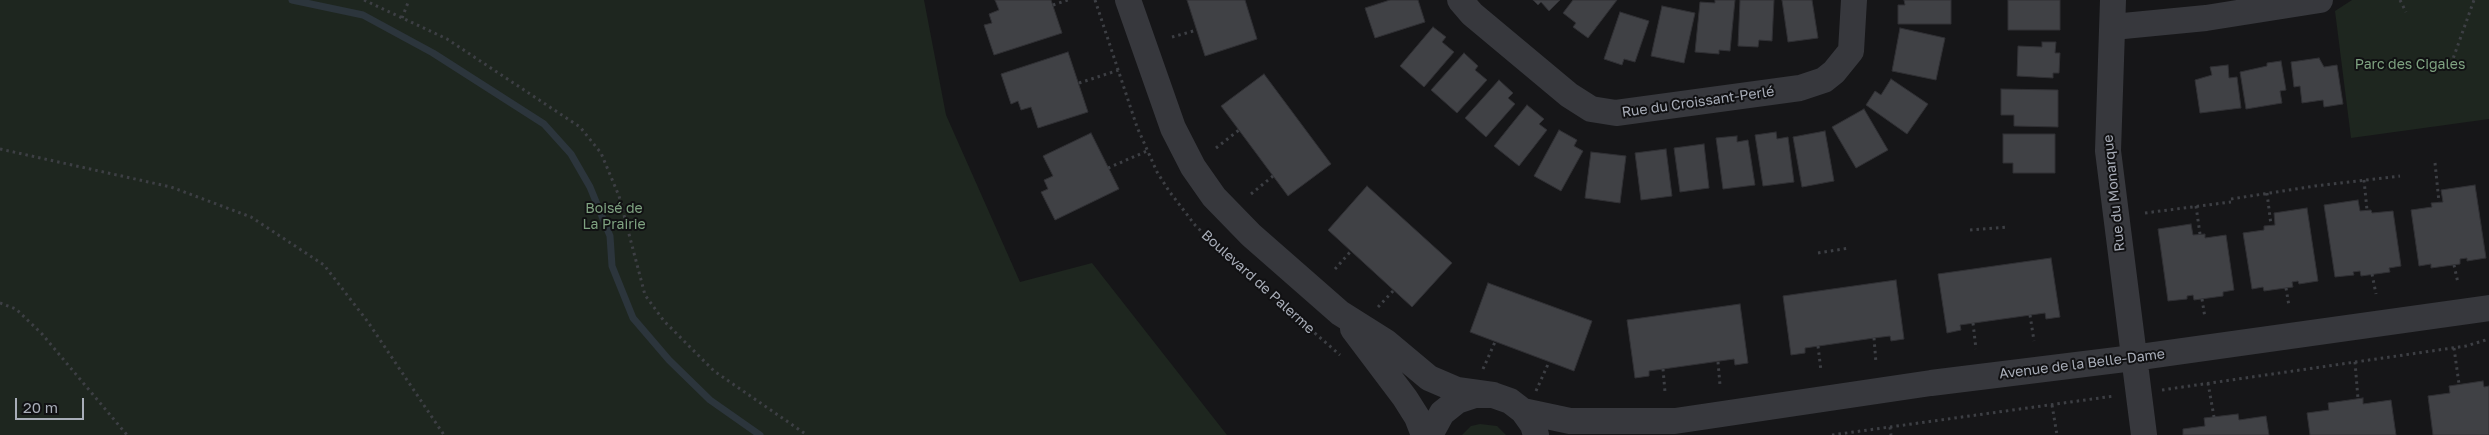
<!DOCTYPE html>
<meta charset="utf-8">
<style>
body{margin:0}
#map{position:relative;width:2489px;height:435px;overflow:hidden;background:#161618;font-family:"Golos Text",sans-serif}
canvas{display:block}
.scale{position:absolute;left:15px;top:398px;width:69px;height:22px;box-sizing:border-box;border:2px solid #a8adb8;border-top:0;padding-left:6px;font-size:15px;line-height:18px;white-space:nowrap;color:#a8adb8;-webkit-text-stroke:4px #111113;paint-order:stroke}
</style>
<div id="map">
<canvas width="2489" height="435"></canvas>
<div class="scale">20 m</div>
</div>
<script>
const ctx = document.querySelector('canvas').getContext('2d');
ctx.lineJoin = 'round';
function fill(path, color) {
  ctx.fillStyle = color;
  ctx.fill(path, 'evenodd');
}
function poly(rows) {
  const path = new Path2D();
  for (const r of rows) {
    path.moveTo(r[0], r[1]);
    for (let i = 2; i < r.length; i += 2) path.lineTo(r[i], r[i + 1]);
  }
  return path;
}
function trace(path, color, width, dash) {
  ctx.strokeStyle = color;
  ctx.lineWidth = width;
  ctx.lineCap = dash ? 'butt' : 'round';
  ctx.setLineDash(dash || []);
  ctx.stroke(path);
}
function label(font, color, halo, rows, align = 'center') {
  ctx.font = font + ' "Golos Text",sans-serif';
  ctx.lineWidth = 4;
  ctx.setLineDash([]);
  ctx.textBaseline = 'middle';
  ctx.strokeStyle = halo;
  ctx.fillStyle = color;
  for (const [text, x, y, turn = 0] of rows) {
    ctx.save();
    ctx.translate(x, y);
    ctx.rotate((+turn || 0) * Math.PI / 180);
    ctx.textAlign = isNaN(turn) ? turn : align;
    if (halo) ctx.strokeText(text, 0, 0);
    ctx.fillText(text, 0, 0);
    ctx.restore();
  }
}
const green = poly([
 [0,0,924,0,946,115,1020,282,1092,263,1227,435,0,435],
 [2352,0,2489,0,2489,119,2351,138,2335,11],
 [1480,424,1497,426,1506,435,1462,435,1471,426]
]);
const stream = poly([
 [292,0,363,15,433,53,544,124,571,154,590,187,610,236,612,266,633,318,669,360,710,400,760,435]
]);
const building = poly([
 [995,0,1051,0,1062,33,994,55,984,25,992,23,989,14,999,10,995,0],
 [1187,0,1245,0,1257,39,1205,56,1187,0],
 [1390,0,1418,0,1425,22,1375,38,1365,8,1390,0],
 [1533,0,1560,0,1549,11,1541,2,1538,5,1533,0],
 [1573,0,1617,0,1588,38,1573,27,1576,23,1563,13,1573,0],
 [1715,0,1735,0,1730,51,1719,50,1719,54,1695,52,1700,2,1715,3,1715,0],
 [1740,0,1774,0,1772,41,1759,40,1758,47,1738,46,1740,0],
 [1782,0,1812,0,1818,38,1788,42,1782,0],
 [1904,0,1951,0,1951,24,1898,24,1898,5,1905,5,1904,0],
 [2008,0,2060,0,2060,30,2008,30,2008,0],
 [1662,6,1695,13,1684,63,1651,56,1662,6],
 [1620,12,1649,21,1635,62,1624,59,1622,65,1604,59,1620,12],
 [1433,27,1446,37,1442,42,1454,52,1424,87,1400,66,1433,27],
 [1900,28,1945,38,1936,80,1892,71,1900,28],
 [2042,42,2056,42,2055,53,2060,53,2059,73,2053,73,2053,78,2017,76,2018,46,2042,47,2042,42],
 [1068,52,1088,112,1038,128,1031,107,1021,110,1018,101,1011,104,1001,74,1068,52],
 [1464,53,1478,66,1475,70,1487,80,1457,113,1431,90,1464,53],
 [2319,58,2324,67,2337,65,2343,104,2324,107,2323,100,2302,103,2300,86,2294,87,2291,62,2319,58],
 [2281,61,2286,90,2280,91,2282,103,2246,109,2240,72,2267,66,2267,63,2281,61],
 [2228,65,2229,78,2237,77,2241,108,2200,113,2195,80,2212,75,2210,67,2228,65],
 [1264,74,1331,164,1288,196,1221,106,1264,74],
 [1891,79,1928,104,1907,134,1866,105,1875,91,1881,95,1891,79],
 [1499,80,1513,93,1508,98,1515,104,1486,137,1465,118,1499,80],
 [2001,89,2058,90,2058,127,2014,126,2014,115,2001,115,2001,89],
 [1527,105,1544,119,1539,124,1547,130,1519,166,1494,146,1527,105],
 [1864,109,1888,150,1856,168,1832,127,1864,109],
 [1559,130,1577,140,1574,146,1583,151,1561,191,1534,176,1559,130],
 [1825,131,1834,181,1802,187,1793,137,1825,131],
 [1776,132,1777,139,1788,137,1794,182,1763,186,1755,135,1776,132],
 [1091,133,1119,189,1055,220,1041,192,1048,189,1044,180,1053,176,1043,156,1091,133],
 [2003,134,2055,134,2055,173,2013,173,2013,163,2003,163,2003,134],
 [1737,136,1737,142,1748,140,1755,185,1723,189,1716,138,1737,136],
 [1704,144,1709,188,1680,192,1674,148,1704,144],
 [1666,149,1672,196,1641,200,1635,153,1666,149],
 [1591,152,1626,156,1620,203,1585,198,1591,152],
 [2475,185,2486,258,2467,261,2467,258,2460,259,2460,264,2431,268,2431,264,2419,266,2411,210,2432,207,2431,203,2443,202,2441,190,2475,185],
 [1367,186,1452,263,1412,307,1328,230,1367,186],
 [2358,200,2360,211,2371,210,2372,213,2393,211,2401,266,2389,268,2390,272,2361,276,2360,271,2353,272,2354,275,2335,277,2324,205,2358,200],
 [2307,208,2318,281,2299,284,2298,281,2292,282,2293,287,2264,291,2263,287,2252,289,2243,233,2264,230,2264,226,2275,225,2274,213,2307,208],
 [2191,224,2193,235,2205,234,2205,238,2226,235,2234,290,2223,292,2223,296,2194,300,2193,295,2187,296,2187,299,2168,301,2158,229,2191,224],
 [2051,258,2060,317,2046,319,2045,313,1960,325,1961,330,1947,333,1938,274,2051,258],
 [1896,280,1904,339,1891,341,1890,336,1874,338,1805,348,1805,353,1791,355,1783,296,1896,280],
 [1488,283,1592,321,1574,371,1470,332,1488,283],
 [1740,304,1748,363,1735,365,1734,359,1649,371,1649,376,1635,378,1627,320,1740,304],
 [2483,381,2484,387,2489,386,2489,435,2433,435,2428,396,2450,393,2449,386,2483,381],
 [2363,398,2363,404,2391,400,2396,435,2310,435,2307,413,2329,410,2328,403,2363,398],
 [2238,414,2239,420,2266,416,2269,435,2183,435,2183,429,2205,426,2204,418,2238,414]
]);
const path = poly([
 [364,0,447,39,580,127,601,153,619,196,645,295,664,321,714,371,807,435],
 [1095,0,1137,127,1157,172,1169,191,1195,225,1224,254,1340,355],
 [2400,0,2406,12],
 [1053,5,1068,0],
 [402,18,409,0],
 [1172,37,1197,30],
 [2449,70,2474,0],
 [1079,83,1119,70],
 [1216,148,1239,130],
 [0,149,171,187,251,217,324,265,368,322,444,435],
 [2435,163,2439,202],
 [1108,168,1147,151],
 [2364,180,2367,210],
 [2267,193,2271,225],
 [1251,194,1273,176],
 [2231,199,2315,186,2400,176],
 [2196,206,2200,234],
 [2145,213,2231,202],
 [1970,230,2008,227],
 [1818,253,1849,248],
 [2454,265,2458,283],
 [1335,269,1351,251],
 [2372,274,2376,294],
 [2286,288,2289,306],
 [2202,299,2205,318],
 [0,303,16,309,42,334,127,435],
 [1378,307,1394,290],
 [2030,315,2034,341],
 [1973,323,1976,349],
 [1874,338,1876,363],
 [1818,346,1821,371],
 [2454,348,2459,384],
 [1718,362,1720,385],
 [2355,362,2358,399],
 [1483,369,1495,342],
 [1663,369,1665,392],
 [2208,383,2214,417],
 [2162,390,2466,346,2489,339],
 [1536,391,1549,362],
 [2052,405,2057,435],
 [1890,427,1891,435],
 [1832,435,2114,396]
]);
const street = poly([
 [1128,0,1173,128,1193,167,1214,197,1251,235,1340,313,1386,342,1429,378,1457,390,1493,395],
 [1460,0,1472,14,1569,95,1591,109,1616,113,1800,88,1824,80,1834,72,1851,51,1854,0],
 [2113,0,2108,151,2144,435],
 [2113,27,2206,18,2320,0],
 [1353,329,1405,398,1417,417,1424,435],
 [1523,411,1570,421,1675,421,1931,383,2133,358,2489,308],
 [1430,435,1442,413,1457,401,1475,395,1493,395,1510,401,1523,411,1533,425,1536,435]
]);
const parkNames = [
 ["Parc des Cigales",2410,65],
 ["Boisé de",614,209],
 ["La Prairie",614,225]
];
const streetNames = [
 ["Rue du Croissant-Perlé",1698,102,-8],
 ["Rue du Monarque",2114,193,-96],
 ["Boulevard de Palerme",1258,282,42],
 ["Avenue de la Belle-Dame",2082,364,-7]
];
fill(green, '#1e261f');
trace(stream, '#2c353c', 7);
fill(building, '#404145');
trace(building, '#303034', 1);
trace(path, '#3d3f44', 3, [2.5, 4]);
trace(street, '#37383d', 26);
label('14px', '#7fa381', '#111113', parkNames);
label('14px', '#a8adb8', '#111113', streetNames);
</script>
